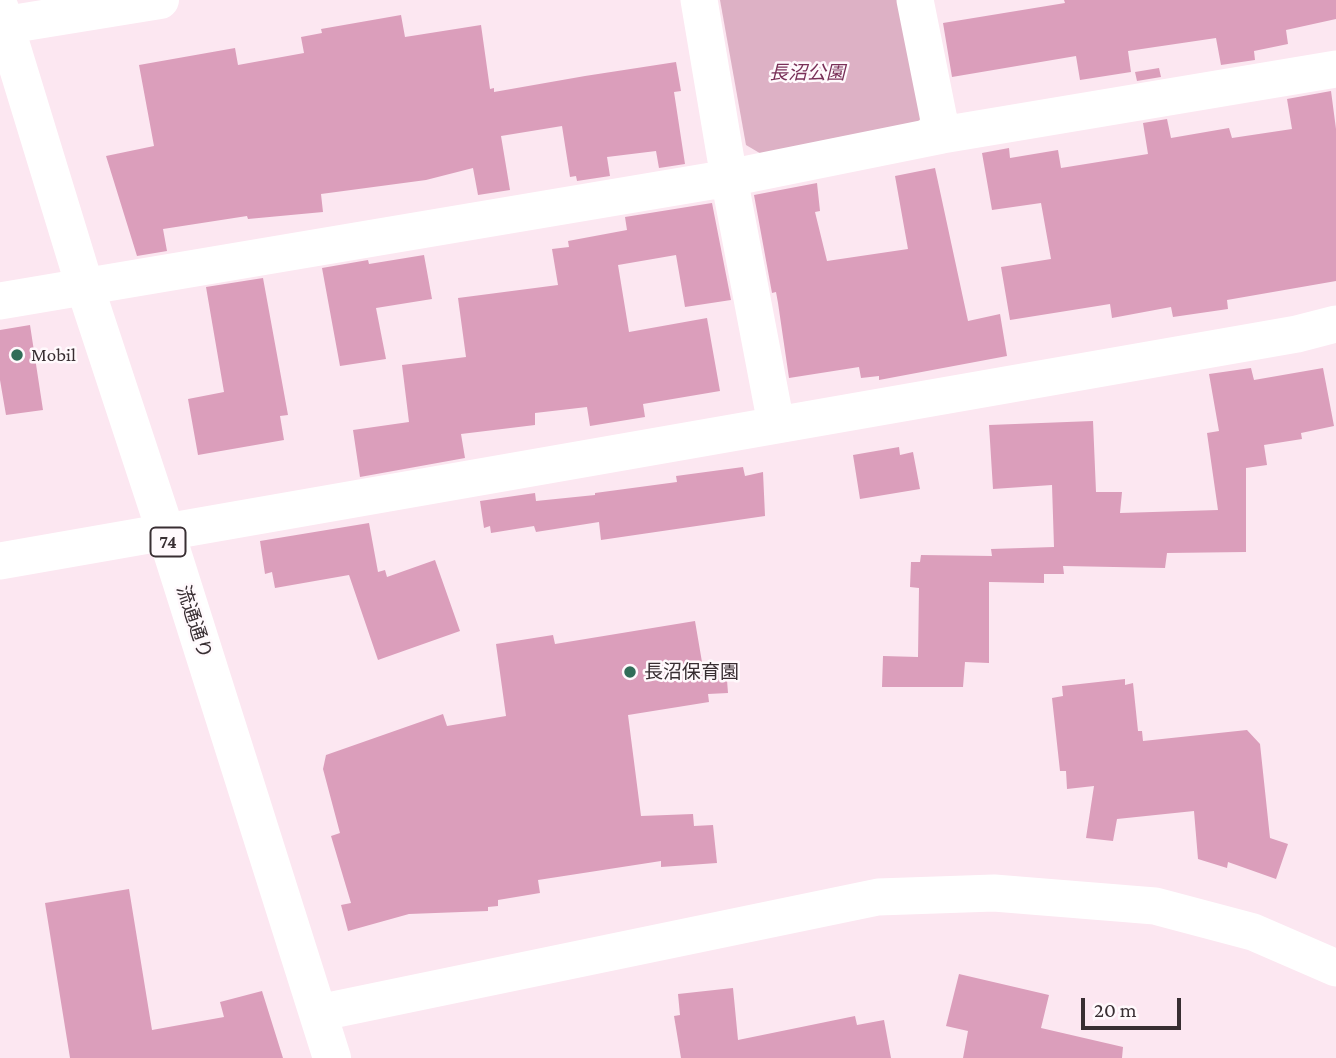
<!DOCTYPE html>
<meta charset="utf-8">
<style>
body{margin:0}
#map{position:relative;width:1336px;height:1058px;overflow:hidden;background:#fce7f1;font-family:"Crimson Pro",serif}
canvas{display:block}
.scale{position:absolute;left:1081px;top:998px;width:100px;height:32px;box-sizing:border-box;border:4px solid #382e32;border-top:0;padding-left:9px;font-size:21px;line-height:24px;white-space:nowrap;color:#382e32;-webkit-text-stroke:5px #fff9fc;paint-order:stroke}
</style>
<div id="map">
<canvas width="1336" height="1058"></canvas>
<div class="scale">20 m</div>
</div>
<script>
const ctx = document.querySelector('canvas').getContext('2d');
ctx.lineJoin = 'round';
function fill(path, color) {
  ctx.fillStyle = color;
  ctx.fill(path, 'evenodd');
}
function poly(rows) {
  const path = new Path2D();
  for (const r of rows) {
    path.moveTo(r[0], r[1]);
    for (let i = 2; i < r.length; i += 2) path.lineTo(r[i], r[i + 1]);
  }
  return path;
}
function trace(path, color, width, dash) {
  ctx.strokeStyle = color;
  ctx.lineWidth = width;
  ctx.lineCap = dash ? 'butt' : 'round';
  ctx.setLineDash(dash || []);
  ctx.stroke(path);
}
function label(font, color, halo, rows, align = 'center') {
  ctx.font = font + ' "Crimson Pro","Noto Sans JP",serif';
  ctx.lineWidth = 5;
  ctx.setLineDash([]);
  ctx.textBaseline = 'middle';
  ctx.strokeStyle = halo;
  ctx.fillStyle = color;
  for (const [text, x, y, turn = 0] of rows) {
    ctx.save();
    ctx.translate(x, y);
    ctx.rotate((+turn || 0) * Math.PI / 180);
    ctx.textAlign = isNaN(turn) ? turn : align;
    if (halo) ctx.strokeText(text, 0, 0);
    ctx.fillText(text, 0, 0);
    ctx.restore();
  }
}
const green = poly([
 [720,0,903,0,924,115,911,129,763,155,746,145]
]);
const building = poly([
 [1064,0,1336,0,1336,19,1286,30,1288,44,1254,51,1255,60,1221,65,1216,38,1128,51,1131,72,1080,80,1076,56,952,77,943,23,1065,3],
 [401,15,405,37,481,25,490,89,494,88,494,92,585,76,676,62,681,91,674,92,685,164,659,168,656,151,607,157,610,176,577,181,576,176,570,177,562,126,501,136,510,190,478,195,473,168,426,180,321,194,323,212,248,219,247,216,163,229,167,251,137,256,106,156,154,146,139,65,235,48,238,65,304,53,301,37,322,33,321,29],
 [1159,68,1161,77,1137,81,1135,72],
 [1331,91,1336,129,1336,281,1227,300,1228,309,1173,317,1171,307,1112,318,1110,304,1010,320,1001,267,1051,259,1041,203,992,210,982,153,1009,148,1010,158,1058,150,1061,168,1148,154,1143,123,1167,119,1171,138,1229,128,1232,138,1292,129,1287,99],
 [935,168,968,321,1000,314,1007,356,879,380,879,376,861,378,859,367,789,378,778,303,776,292,772,293,754,195,817,183,820,211,815,212,827,261,908,249,895,176],
 [712,203,731,300,685,307,676,255,618,265,629,332,707,318,720,391,643,404,645,417,590,426,587,407,535,413,535,425,461,434,465,458,360,477,353,430,409,422,402,365,466,357,458,298,558,285,552,249,569,247,568,241,627,230,625,217],
 [424,255,432,299,376,308,386,359,340,366,322,268,368,260,369,264],
 [263,278,288,415,280,416,284,440,198,455,188,399,224,392,206,287],
 [30,325,43,410,6,415,0,380,0,330],
 [1251,368,1254,380,1323,368,1334,426,1301,433,1302,439,1264,445,1267,465,1246,468,1246,552,1167,553,1165,568,1063,566,1064,574,1044,574,1044,583,989,582,989,663,965,662,963,687,882,687,883,656,918,657,919,588,910,587,911,562,920,562,921,555,992,556,991,549,1054,547,1052,485,993,489,989,425,1093,421,1096,492,1122,492,1120,513,1218,510,1207,433,1219,431,1209,374],
 [899,447,900,455,913,452,920,489,860,499,853,455],
 [743,467,745,476,763,472,765,516,601,540,599,522,536,532,534,526,491,533,490,526,484,528,480,501,535,493,536,501,595,495,595,493,677,482,676,476],
 [369,523,378,572,385,570,387,577,435,560,460,631,378,660,349,575,275,588,272,572,265,574,260,541],
 [695,621,703,668,726,667,728,693,708,694,709,702,628,715,641,816,693,814,694,826,713,825,717,863,661,867,661,861,538,880,540,893,498,900,498,906,488,907,488,911,409,914,348,931,341,905,351,903,331,836,340,833,323,769,326,755,443,714,447,726,506,716,496,644,553,635,555,644],
 [1125,679,1125,685,1133,683,1138,731,1142,731,1143,741,1247,730,1260,744,1270,838,1288,844,1276,879,1228,862,1227,868,1198,859,1194,811,1117,819,1113,841,1086,838,1094,786,1067,789,1066,771,1060,771,1052,698,1063,696,1062,686],
 [129,889,152,1030,224,1017,220,1002,262,991,283,1058,70,1058,45,903],
 [959,974,1049,995,1041,1028,1123,1047,1122,1058,963,1058,968,1031,946,1026],
 [733,988,738,1040,855,1016,857,1025,884,1020,891,1058,681,1058,674,1016,680,1015,678,994]
]);
const street = poly([
 [699,0,729,178,776,424],
 [915,0,942,135],
 [0,301,729,178,942,135,1336,69],
 [0,561,1297,334,1336,324],
 [318,1013,878,897,994,893,1155,906,1253,932,1336,968]
]);
const secondary = poly([
 [0,26,160,0]
]);
const primary = poly([
 [0,9,85,287,166,533,332,1058]
]);
const markers = [
 [17,355,7,"#316d58"],
 [630,672,7,"#316d58"]
];
const shields = [
 [168,542,35]
];
const shieldNames = [
 ["74",168,542]
];
const parkNames = [
 ["長沼公園",807,73]
];
const poiNames = [
 ["Mobil",31,355],
 ["長沼保育園",644,672]
];
const streetNames = [
 ["流通通り",194,622,72]
];
fill(green, '#ddb1c5');
fill(building, '#db9ebb');
trace(street, '#fff', 37);
trace(secondary, '#fff', 38);
trace(primary, '#fff', 38);
for (const [x, y, r, color] of markers) {
  const dot = new Path2D();
  dot.arc(x, y, r, 0, 2 * Math.PI);
  ctx.fillStyle = color;
  ctx.fill(dot);
  trace(dot, '#fff9fc', 2.5);
}
for (const [x, y, w] of shields) {
  const box = new Path2D();
  box.roundRect(x - w / 2, y - 14.5, w, 29, 5);
  ctx.fillStyle = '#fff9fc';
  ctx.fill(box);
  trace(box, '#382e32', 2);
}
label('bold 18px', '#382e32', null, shieldNames);
label('italic 19px', '#793058', '#fff9fc', parkNames);
label('19px', '#382e32', '#fff9fc', poiNames, 'left');
label('19px', '#382e32', '#fff9fc', streetNames);
</script>
